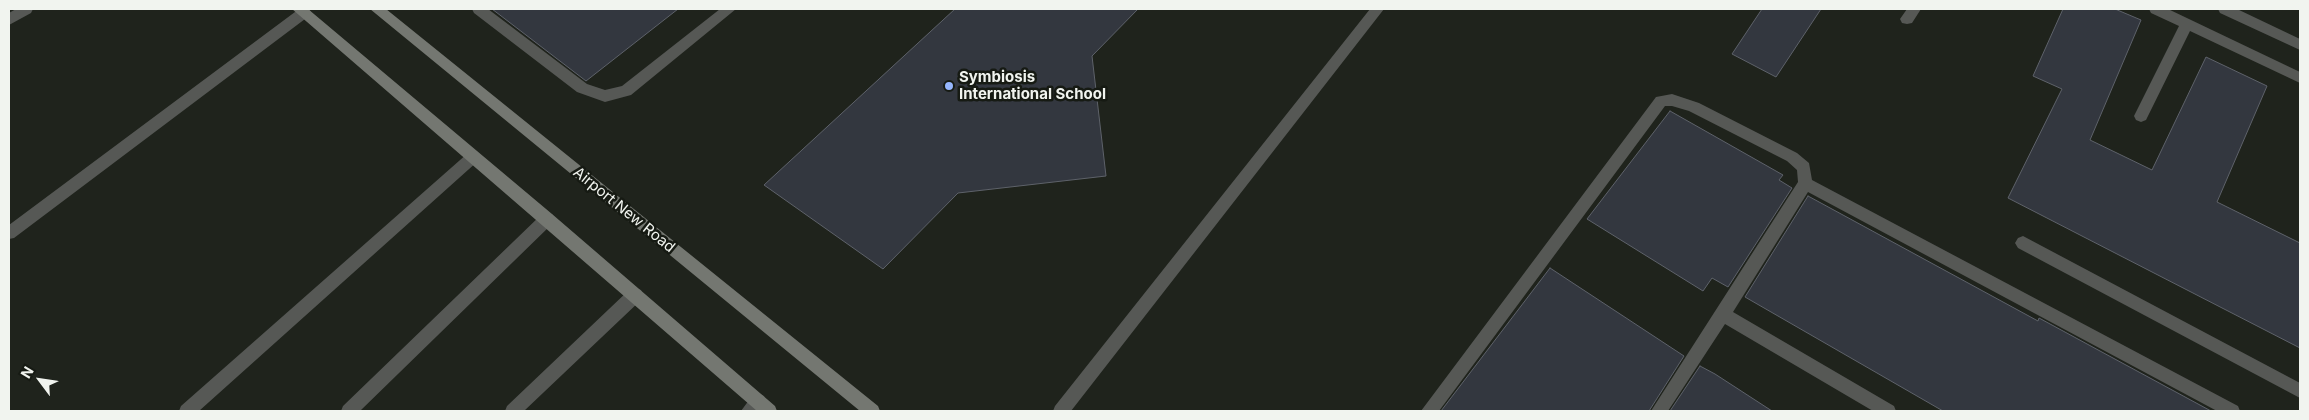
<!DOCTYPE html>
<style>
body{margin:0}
#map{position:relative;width:2309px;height:420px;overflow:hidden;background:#1f231c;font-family:Inter,sans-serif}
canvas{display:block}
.frame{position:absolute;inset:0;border:10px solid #f1f4ef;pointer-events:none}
.north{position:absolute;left:15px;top:355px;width:50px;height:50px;-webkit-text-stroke:4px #161a13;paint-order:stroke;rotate:301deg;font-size:14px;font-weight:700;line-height:20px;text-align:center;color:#f1f4ef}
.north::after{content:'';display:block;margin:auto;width:18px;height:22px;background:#f1f4ef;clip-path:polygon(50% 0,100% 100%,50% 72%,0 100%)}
</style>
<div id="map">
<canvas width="2309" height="420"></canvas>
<div class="frame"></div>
<div class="north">N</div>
</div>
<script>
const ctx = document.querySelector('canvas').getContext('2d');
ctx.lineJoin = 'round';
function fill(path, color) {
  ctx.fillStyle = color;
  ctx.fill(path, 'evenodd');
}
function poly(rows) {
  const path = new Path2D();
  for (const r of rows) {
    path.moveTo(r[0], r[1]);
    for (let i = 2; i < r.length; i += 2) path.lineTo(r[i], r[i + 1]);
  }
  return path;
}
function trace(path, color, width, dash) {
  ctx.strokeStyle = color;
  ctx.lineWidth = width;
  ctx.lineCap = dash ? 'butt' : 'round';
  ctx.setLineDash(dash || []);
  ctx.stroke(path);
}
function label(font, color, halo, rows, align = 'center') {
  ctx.font = font + ' Inter,sans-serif';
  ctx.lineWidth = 5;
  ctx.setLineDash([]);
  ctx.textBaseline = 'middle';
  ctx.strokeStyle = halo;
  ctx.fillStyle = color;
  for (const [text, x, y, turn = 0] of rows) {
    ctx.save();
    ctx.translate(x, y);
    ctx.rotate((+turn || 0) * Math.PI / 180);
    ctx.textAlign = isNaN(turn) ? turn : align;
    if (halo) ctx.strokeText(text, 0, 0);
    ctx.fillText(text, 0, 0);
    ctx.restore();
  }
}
const building = poly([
 [492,9,678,9,586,81,492,9],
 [955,9,1138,9,1092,56,1106,176,958,193,883,269,764,185,955,9],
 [1762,9,1821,9,1776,77,1732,54,1762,9],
 [2063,9,2115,9,2141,20,2090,140,2152,170,2206,57,2267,86,2217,202,2300,243,2300,348,2008,198,2062,89,2033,76,2063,9],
 [1670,111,1783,175,1779,180,1792,188,1728,287,1712,278,1703,291,1587,219,1670,111],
 [1808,196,2038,321,2039,318,2211,411,1943,411,1745,297,1808,196],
 [1550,268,1684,356,1649,411,1441,411,1550,268],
 [1700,366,1715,374,1772,411,1670,411,1700,366]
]);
const service = poly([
 [1370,9,1384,9,1071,411,1053,411,1055,406,1370,9],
 [2023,236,2300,383,2300,398,2018,248,2015,243,2018,238,2023,236]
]);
const minor = poly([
 [16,9,33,9,31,13,9,25,9,13,16,9],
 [299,9,309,9,311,12,309,16,14,238,9,239,9,225,299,9],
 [472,9,488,9,587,84,605,90,622,86,720,9,736,9,631,95,605,102,577,92,474,13,472,9],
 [1907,9,1921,9,1912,23,1907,24,1902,23,1900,19,1907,9],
 [2149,9,2168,9,2300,72,2300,83,2190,31,2146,120,2141,122,2136,120,2134,116,2179,26,2151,13,2149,9],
 [2218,9,2237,9,2300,39,2300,50,2220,13,2218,9],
 [1672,94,1699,103,1797,153,1809,163,1812,180,2238,406,2240,411,2217,411,1808,192,1733,312,1894,406,1896,411,1873,411,1725,324,1668,411,1651,411,1798,182,1797,170,1787,161,1689,111,1672,106,1665,106,1439,411,1421,411,1656,97,1672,94],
 [473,151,478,153,480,157,478,161,199,411,179,411,181,406,468,153,473,151],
 [547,213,552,214,555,219,552,224,360,411,341,411,343,406,542,214,547,213],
 [635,288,641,290,643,295,641,300,524,411,505,411,507,406,629,290,635,288],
 [758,393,764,396,766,401,759,411,741,411,752,396,758,393]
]);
const secondary = poly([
 [292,9,308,9,552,214,775,406,777,411,757,411,292,9],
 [370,9,386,9,878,406,880,411,860,411,370,9]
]);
const markers = [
 [949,86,5,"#96b6fd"]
];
const poiNames = [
 ["Symbiosis",959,77],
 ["International School",959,94]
];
const streetNames = [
 ["Airport New Road",624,210,39]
];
fill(building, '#33373f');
trace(building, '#5e626a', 1);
fill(service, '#565855');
fill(minor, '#565855');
fill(secondary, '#747771');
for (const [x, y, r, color] of markers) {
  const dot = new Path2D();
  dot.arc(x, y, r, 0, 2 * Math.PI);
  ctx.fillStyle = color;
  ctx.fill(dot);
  trace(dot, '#161a13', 2);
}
label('bold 15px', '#f1f4ef', '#161a13', poiNames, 'left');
label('15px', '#f1f4ef', '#161a13', streetNames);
</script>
